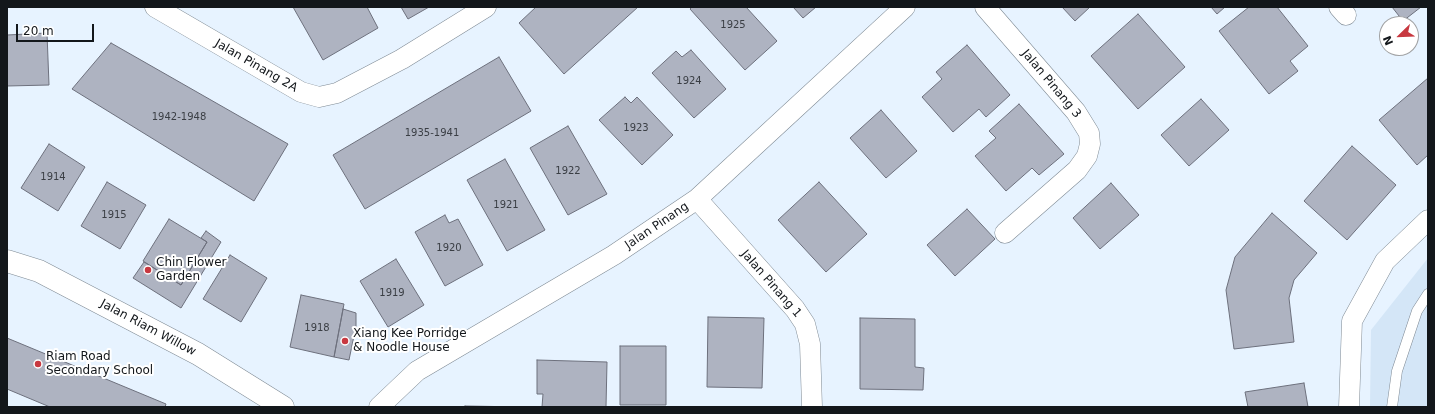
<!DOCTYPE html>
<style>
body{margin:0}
#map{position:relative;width:1435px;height:414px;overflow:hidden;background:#e7f3ff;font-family:"DejaVu Sans",sans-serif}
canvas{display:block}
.frame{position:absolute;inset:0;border:8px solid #13171b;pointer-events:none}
.north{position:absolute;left:1379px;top:16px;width:40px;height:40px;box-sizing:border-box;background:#fff;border:1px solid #a1a2a4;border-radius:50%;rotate:247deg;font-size:11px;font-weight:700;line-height:16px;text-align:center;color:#13171b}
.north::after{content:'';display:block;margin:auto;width:14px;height:18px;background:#c83840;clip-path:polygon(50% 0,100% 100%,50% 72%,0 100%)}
.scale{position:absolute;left:16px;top:24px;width:78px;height:18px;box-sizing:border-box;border:2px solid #13171b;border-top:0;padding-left:5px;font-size:12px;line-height:14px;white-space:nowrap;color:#13171b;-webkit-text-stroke:3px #fff;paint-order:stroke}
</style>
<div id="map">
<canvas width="1435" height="414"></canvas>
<div class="frame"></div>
<div class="north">N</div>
<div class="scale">20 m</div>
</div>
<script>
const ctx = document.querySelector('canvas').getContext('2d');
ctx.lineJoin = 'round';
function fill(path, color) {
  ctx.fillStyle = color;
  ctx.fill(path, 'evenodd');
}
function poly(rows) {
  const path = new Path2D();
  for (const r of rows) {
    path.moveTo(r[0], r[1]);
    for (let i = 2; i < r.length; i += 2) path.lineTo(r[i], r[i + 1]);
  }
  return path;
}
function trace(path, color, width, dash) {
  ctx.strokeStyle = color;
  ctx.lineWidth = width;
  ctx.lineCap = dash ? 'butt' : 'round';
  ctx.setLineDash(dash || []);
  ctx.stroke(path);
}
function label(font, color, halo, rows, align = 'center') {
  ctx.font = font + ' "DejaVu Sans",sans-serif';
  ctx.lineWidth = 4;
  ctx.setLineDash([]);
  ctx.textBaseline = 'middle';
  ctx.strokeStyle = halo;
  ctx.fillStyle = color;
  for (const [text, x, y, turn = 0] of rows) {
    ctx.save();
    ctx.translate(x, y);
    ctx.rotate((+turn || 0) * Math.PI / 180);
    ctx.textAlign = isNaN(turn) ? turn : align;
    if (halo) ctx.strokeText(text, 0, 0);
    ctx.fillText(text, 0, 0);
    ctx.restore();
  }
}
const built = poly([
 [1428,258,1428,407,1370,407,1371,330]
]);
const building = poly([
 [293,7,367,7,378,28,323,60,293,7],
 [401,7,429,7,408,19,401,7],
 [536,7,638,7,564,74,519,23,536,7],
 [692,7,746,7,777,41,745,70,690,9,692,7],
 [793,7,816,7,803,18,793,7],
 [1062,7,1090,7,1075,21,1062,7],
 [1211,7,1225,7,1217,14,1211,7],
 [1249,7,1277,7,1308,46,1290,61,1298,71,1269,94,1219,31,1249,7],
 [1392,7,1421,7,1403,21,1392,7],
 [1138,14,1185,67,1138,109,1091,56,1138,14],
 [47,33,49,85,7,86,7,35,47,33],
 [111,43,288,144,254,201,72,89,111,43],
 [967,45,1010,95,986,117,979,109,953,132,922,97,942,79,936,72,967,45],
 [691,50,726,89,694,118,652,73,676,51,682,57,691,50],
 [499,57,531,111,365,209,333,155,499,57],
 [1428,78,1428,155,1417,165,1379,120,1428,78],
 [625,97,631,103,637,97,673,135,642,165,599,120,625,97],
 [1201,99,1229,130,1189,166,1161,135,1201,99],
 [1019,104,1064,154,1039,175,1032,168,1006,191,975,156,996,138,989,131,1019,104],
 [881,110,917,151,886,178,850,138,881,110],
 [568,126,607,194,568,215,530,148,568,126],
 [49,144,85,167,58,211,21,188,49,144],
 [1352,146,1396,185,1347,240,1304,201,1352,146],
 [505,159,545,230,507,251,467,180,505,159],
 [107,182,146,205,120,249,81,226,107,182],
 [819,182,867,234,826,272,778,220,819,182],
 [1111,183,1139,215,1100,249,1073,218,1111,183],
 [967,209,995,239,955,276,927,245,967,209],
 [1272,213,1317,253,1294,280,1289,298,1294,342,1234,349,1226,290,1235,257,1272,213],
 [445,215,449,223,458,219,483,265,445,286,415,232,445,215],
 [169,219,207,242,181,285,143,261,169,219],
 [206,231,221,242,181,308,133,278,144,262,181,285,207,242,201,238,206,231],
 [230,255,267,278,241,322,203,299,230,255],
 [396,259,424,305,388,327,360,281,396,259],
 [301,295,344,304,334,357,290,347,301,295],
 [343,309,356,313,356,326,349,360,334,357,343,309],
 [708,317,764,318,762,388,707,387,708,317],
 [860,318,915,319,915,367,924,368,923,390,860,389,860,318],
 [7,338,166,404,165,407,50,407,7,389,7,338],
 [620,346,666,346,666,405,620,405,620,346],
 [537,360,607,362,606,407,542,407,543,394,537,394,537,360],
 [1304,383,1308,407,1248,407,1245,392,1304,383],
 [465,406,524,407,465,407,465,406]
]);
const lane = poly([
 [1392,407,1397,371,1417,311,1428,294]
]);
const street = poly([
 [155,7,301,92,319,97,337,93,402,59,486,7],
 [985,7,1076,112,1089,133,1090,144,1087,156,1077,170,1005,233],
 [1339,7,1346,15],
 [697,199,795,309,805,324,810,344,812,407],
 [379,407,417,371,614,255,697,199,905,7],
 [1349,407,1352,321,1385,261,1428,220]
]);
const secondary = poly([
 [7,261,39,271,198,354,283,407]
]);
const markers = [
 [148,270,4,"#c83840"],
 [345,341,4,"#c83840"],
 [38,364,4,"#c83840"]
];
const numberNames = [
 ["1925",733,25],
 ["1924",689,81],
 ["1942-1948",179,117],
 ["1923",636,128],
 ["1935-1941",432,133],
 ["1922",568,171],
 ["1914",53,177],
 ["1921",506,205],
 ["1915",114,215],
 ["1920",449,248],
 ["1919",392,293],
 ["1918",317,328]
];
const streetNames = [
 ["Jalan Pinang 2A",256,66,30],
 ["Jalan Pinang 3",1051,84,50],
 ["Jalan Pinang",657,226,-34],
 ["Jalan Pinang 1",771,284,49],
 ["Jalan Riam Willow",148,328,28]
];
const poiNames = [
 ["Chin Flower",156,263],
 ["Garden",156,277],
 ["Xiang Kee Porridge",353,334],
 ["& Noodle House",353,348],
 ["Riam Road",46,357],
 ["Secondary School",46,371]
];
fill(built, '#d4e6f7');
fill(building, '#aeb3c1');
trace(building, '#6d707d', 1);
trace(lane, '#7f8a94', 11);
trace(street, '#7f8a94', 21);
trace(secondary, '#7f8a94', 23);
trace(lane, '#fff', 10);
trace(street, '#fff', 20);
trace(secondary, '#fff', 22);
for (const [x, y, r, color] of markers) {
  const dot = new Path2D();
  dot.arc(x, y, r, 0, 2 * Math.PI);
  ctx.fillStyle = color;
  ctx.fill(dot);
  trace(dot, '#fff', 1.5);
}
label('10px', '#3a3e44', null, numberNames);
label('12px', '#13171b', '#fff', streetNames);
label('12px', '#13171b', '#fff', poiNames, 'left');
</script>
